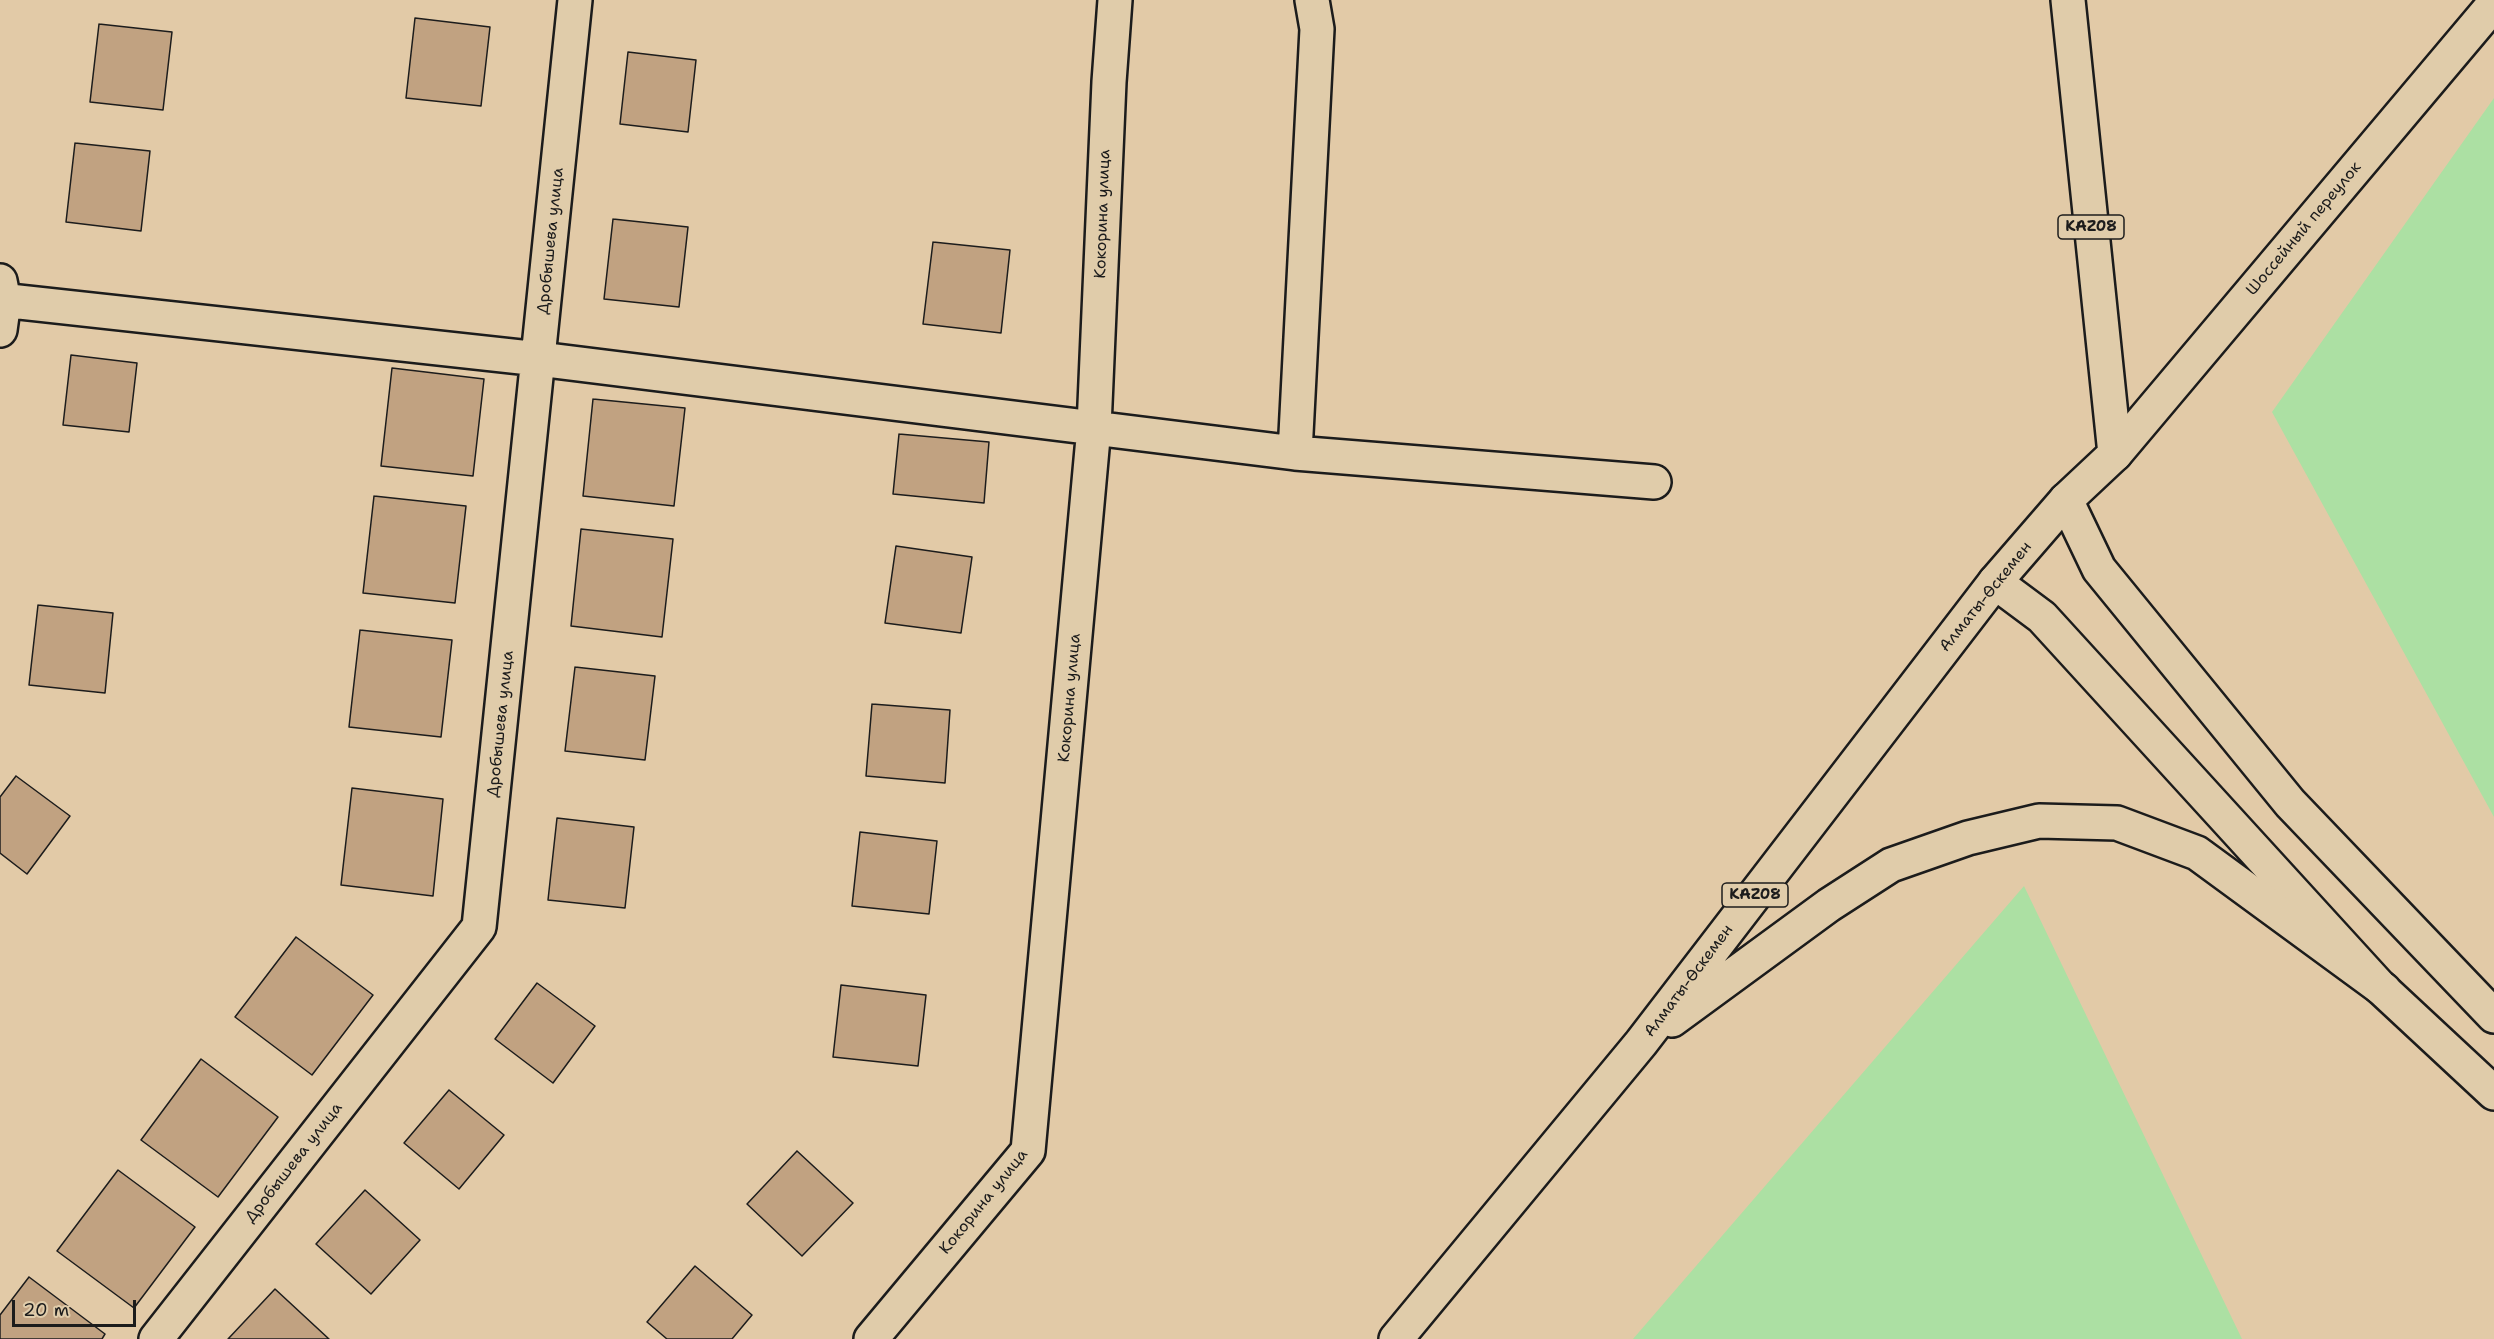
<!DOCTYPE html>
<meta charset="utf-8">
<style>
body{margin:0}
#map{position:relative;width:2494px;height:1339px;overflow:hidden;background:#e2caa7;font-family:"Shantell Sans",sans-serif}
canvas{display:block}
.scale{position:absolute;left:12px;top:1300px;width:124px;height:27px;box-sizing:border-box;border:3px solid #1c1c1c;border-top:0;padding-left:8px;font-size:18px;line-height:21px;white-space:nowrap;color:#1c1c1c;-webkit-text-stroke:4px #e0ccaa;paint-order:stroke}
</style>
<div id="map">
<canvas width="2494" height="1339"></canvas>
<div class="scale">20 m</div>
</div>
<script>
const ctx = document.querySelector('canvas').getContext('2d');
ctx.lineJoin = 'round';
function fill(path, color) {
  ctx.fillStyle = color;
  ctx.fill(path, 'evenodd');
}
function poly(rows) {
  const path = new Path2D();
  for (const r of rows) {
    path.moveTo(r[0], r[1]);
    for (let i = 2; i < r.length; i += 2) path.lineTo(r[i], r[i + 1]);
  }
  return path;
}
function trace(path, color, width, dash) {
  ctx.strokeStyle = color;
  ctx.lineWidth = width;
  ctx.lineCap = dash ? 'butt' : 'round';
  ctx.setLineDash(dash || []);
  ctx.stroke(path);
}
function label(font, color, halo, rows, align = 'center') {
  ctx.font = font + ' "Shantell Sans",sans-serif';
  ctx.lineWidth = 5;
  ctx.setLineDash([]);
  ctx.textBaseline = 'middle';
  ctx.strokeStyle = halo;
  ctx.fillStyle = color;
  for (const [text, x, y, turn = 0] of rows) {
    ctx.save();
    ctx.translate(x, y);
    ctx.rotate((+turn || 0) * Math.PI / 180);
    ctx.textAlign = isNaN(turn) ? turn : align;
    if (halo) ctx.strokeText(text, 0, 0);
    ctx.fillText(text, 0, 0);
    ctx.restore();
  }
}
const green = poly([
 [2494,98,2494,817,2272,412],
 [2024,886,2242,1339,1633,1339]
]);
const building = poly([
 [415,18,490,27,481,106,406,98,415,18],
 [99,24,172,32,163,110,90,102,99,24],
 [628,52,696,60,688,132,620,124,628,52],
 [75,143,150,151,141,231,66,222,75,143],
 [613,219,688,227,679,307,604,299,613,219],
 [933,242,1010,250,1001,333,923,324,933,242],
 [71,355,137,363,129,432,63,425,71,355],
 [392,368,484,379,473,476,381,466,392,368],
 [593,399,685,408,674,506,583,496,593,399],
 [899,434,989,442,984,503,893,494,899,434],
 [374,496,466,506,455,603,363,593,374,496],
 [581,529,673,539,662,637,571,626,581,529],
 [896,546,972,557,961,633,885,623,896,546],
 [38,605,113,613,105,693,29,685,38,605],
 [360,630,452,640,441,737,349,727,360,630],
 [575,667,655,676,645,760,565,751,575,667],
 [872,704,950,710,945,783,866,776,872,704],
 [16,776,70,816,27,874,0,853,0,797,16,776],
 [352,788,443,799,433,896,341,885,352,788],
 [557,818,634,827,625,908,548,900,557,818],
 [860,832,937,841,929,914,852,906,860,832],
 [296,937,373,995,312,1075,235,1017,296,937],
 [537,983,595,1026,553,1083,495,1039,537,983],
 [841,985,926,995,918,1066,833,1057,841,985],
 [201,1059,278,1117,218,1197,141,1140,201,1059],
 [449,1090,504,1135,459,1189,404,1143,449,1090],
 [797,1151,853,1203,802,1256,747,1204,797,1151],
 [118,1170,195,1227,134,1308,57,1251,118,1170],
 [365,1190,420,1240,371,1294,316,1244,365,1190],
 [695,1266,752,1315,732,1339,667,1339,647,1322,695,1266],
 [29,1277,105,1334,102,1339,0,1339,0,1315,29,1277],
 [275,1289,329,1339,228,1339,275,1289]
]);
const minor = poly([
 [0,281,4,301,0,330],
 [0,300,539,359,1295,453,1654,482],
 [1295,453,1317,29,1312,0],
 [156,1339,479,927,575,0],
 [871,1339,1028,1151,1094,427,1109,82,1115,0]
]);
const major = poly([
 [2115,454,2494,4],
 [2066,500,2099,569,2290,803,2494,1016],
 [1995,582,2042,617,2379,986,2494,1093]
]);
const highway = poly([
 [1672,1020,1829,905,1891,865,1968,838,2039,821,2117,823,2197,853,2384,990],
 [1396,1339,1641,1043,1995,582,2066,500,2115,454,2068,0]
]);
const shields = [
 [2091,227,66],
 [1755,895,66]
];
const shieldNames = [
 ["KAZ08",2091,227],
 ["KAZ08",1755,895]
];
const streetNames = [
 ["Кокорина улица",1103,214,-88],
 ["Шоссейный переулок",2304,229,-50],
 ["Дробышева улица",551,241,-84],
 ["Алматы-Өскемен",1986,597,-51],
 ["Кокорина улица",1070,698,-85],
 ["Дробышева улица",501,724,-84],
 ["Алматы-Өскемен",1689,981,-53],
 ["Дробышева улица",294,1163,-52],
 ["Кокорина улица",984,1202,-51]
];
fill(green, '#ace0a3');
fill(building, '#c1a281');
trace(building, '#1c1c1c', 1.5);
trace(minor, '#1c1c1c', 38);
trace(major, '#1c1c1c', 38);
trace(highway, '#1c1c1c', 38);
trace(minor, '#e0ccaa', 33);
trace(major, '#e0ccaa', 33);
trace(highway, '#e0ccaa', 33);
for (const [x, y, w] of shields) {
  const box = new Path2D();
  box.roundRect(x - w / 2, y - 12, w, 24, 4.5);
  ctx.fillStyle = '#e0ccaa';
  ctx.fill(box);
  trace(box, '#1c1c1c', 1.5);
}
label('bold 15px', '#1c1c1c', null, shieldNames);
label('16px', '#1c1c1c', '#e0ccaa', streetNames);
</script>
